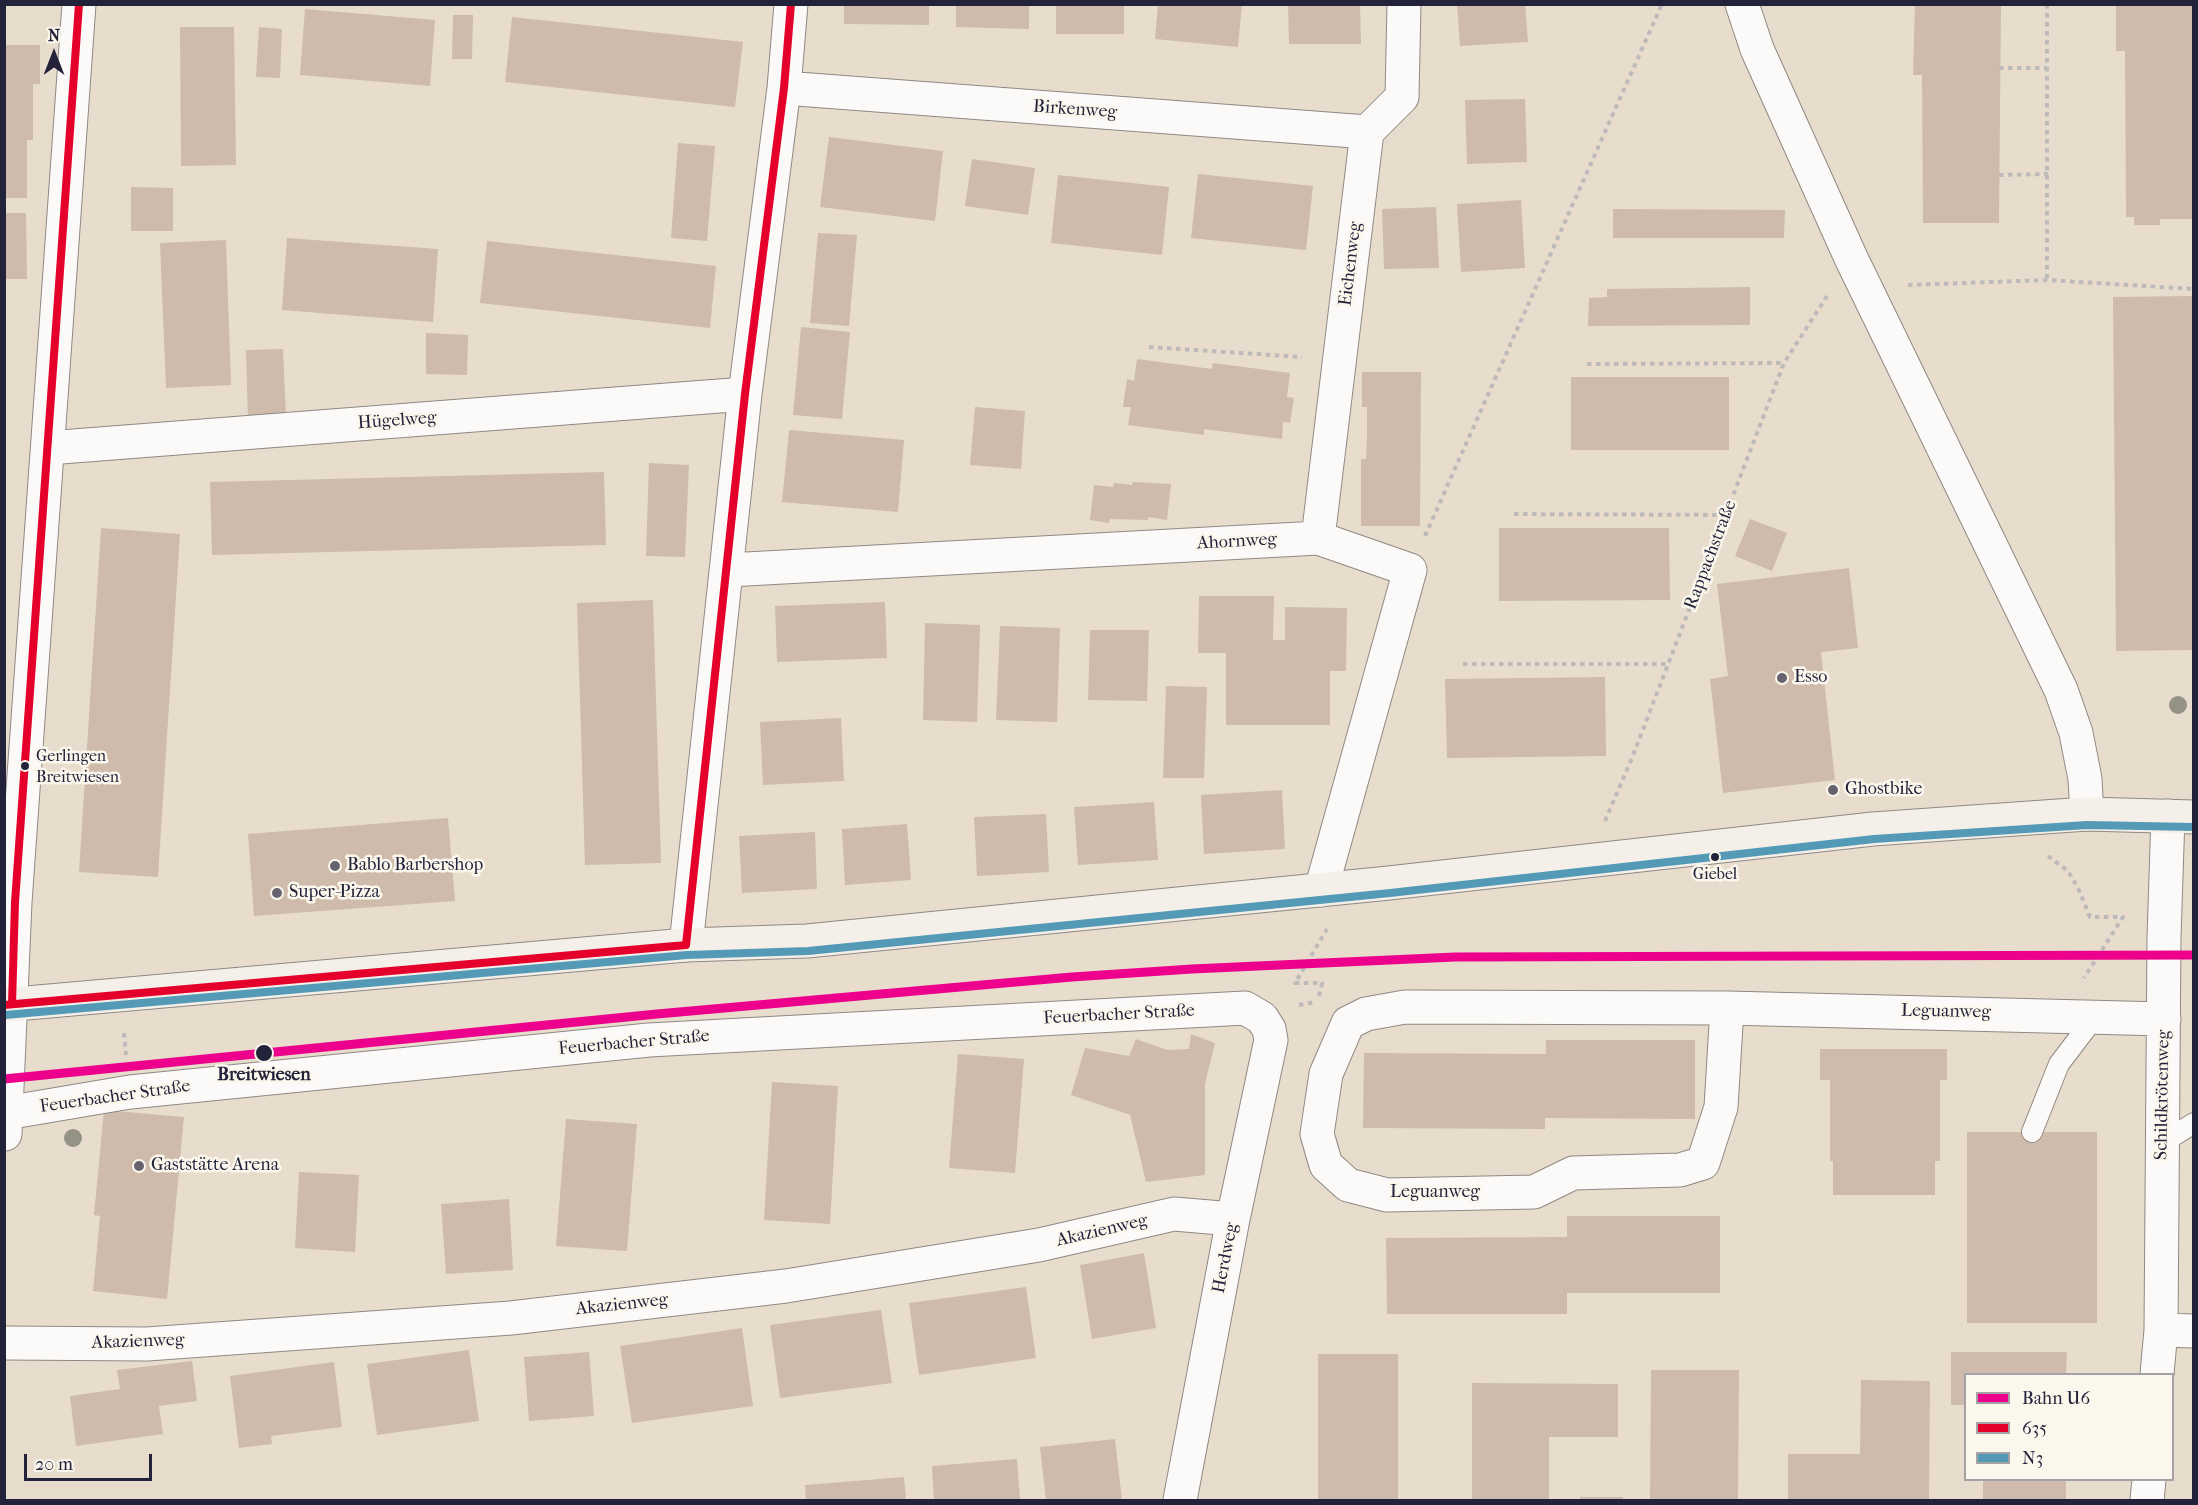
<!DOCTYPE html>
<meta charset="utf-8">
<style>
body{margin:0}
#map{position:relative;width:2198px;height:1505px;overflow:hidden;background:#e8ddcd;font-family:"IM FELL French Canon",serif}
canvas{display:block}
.frame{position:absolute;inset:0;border:6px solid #22223b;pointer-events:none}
.legend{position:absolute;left:1964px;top:1373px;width:210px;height:108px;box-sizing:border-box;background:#fbf7ec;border:2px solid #a4a2a5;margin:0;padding:8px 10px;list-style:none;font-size:18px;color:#22223b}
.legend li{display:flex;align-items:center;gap:12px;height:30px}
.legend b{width:30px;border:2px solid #a4a2a5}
.north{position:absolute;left:24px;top:24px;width:60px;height:60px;-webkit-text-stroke:4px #fbf7ec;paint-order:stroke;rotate:0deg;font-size:16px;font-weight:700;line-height:24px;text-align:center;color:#22223b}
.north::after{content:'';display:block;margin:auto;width:21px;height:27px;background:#22223b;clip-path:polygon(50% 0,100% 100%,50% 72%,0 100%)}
.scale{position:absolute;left:24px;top:1454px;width:128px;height:27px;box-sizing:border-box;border:3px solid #22223b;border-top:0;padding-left:8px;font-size:18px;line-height:21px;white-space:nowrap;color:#22223b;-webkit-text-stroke:4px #fbf7ec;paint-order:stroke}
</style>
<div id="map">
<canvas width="2198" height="1505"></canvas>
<div class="frame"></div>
<ul class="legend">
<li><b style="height:8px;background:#ec008c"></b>Bahn U6</li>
<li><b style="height:8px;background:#e4002b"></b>635</li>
<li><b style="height:8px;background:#549ab6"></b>N3</li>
</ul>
<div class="north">N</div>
<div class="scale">20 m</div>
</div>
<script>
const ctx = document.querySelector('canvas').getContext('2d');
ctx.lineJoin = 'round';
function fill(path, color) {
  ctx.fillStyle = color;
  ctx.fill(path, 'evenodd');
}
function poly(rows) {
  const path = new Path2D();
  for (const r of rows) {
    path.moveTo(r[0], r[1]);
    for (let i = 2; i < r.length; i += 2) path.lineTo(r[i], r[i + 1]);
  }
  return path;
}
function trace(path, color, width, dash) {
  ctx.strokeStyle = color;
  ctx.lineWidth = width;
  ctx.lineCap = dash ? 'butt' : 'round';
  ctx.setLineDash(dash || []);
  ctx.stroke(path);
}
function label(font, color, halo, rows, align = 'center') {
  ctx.font = font + ' "IM FELL French Canon",serif';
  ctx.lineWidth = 5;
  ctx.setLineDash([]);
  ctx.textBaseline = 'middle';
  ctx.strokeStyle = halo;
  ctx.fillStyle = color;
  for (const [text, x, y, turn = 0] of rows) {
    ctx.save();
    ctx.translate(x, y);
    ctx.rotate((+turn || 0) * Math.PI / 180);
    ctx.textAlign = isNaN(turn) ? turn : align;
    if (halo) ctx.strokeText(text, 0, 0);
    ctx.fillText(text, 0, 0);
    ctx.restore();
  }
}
const building = poly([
 [844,4,929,4,929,25,844,24],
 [956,4,1029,4,1029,29,956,27],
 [1056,4,1124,4,1124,34,1056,34],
 [1158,4,1242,4,1238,47,1155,39],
 [1288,4,1360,4,1361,44,1289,44],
 [1457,4,1525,4,1528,42,1460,46],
 [1915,4,2001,4,1999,223,1923,223,1922,75,1913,75],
 [2116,4,2193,4,2193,219,2160,219,2160,225,2134,225,2134,217,2126,217,2125,51,2116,51],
 [305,9,435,20,430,86,300,75],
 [453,15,473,15,472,59,452,59],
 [512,17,743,42,735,107,505,82],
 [180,27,234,27,236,165,181,166],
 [259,27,282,29,280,78,256,77],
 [4,45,40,45,40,84,33,84,33,140,27,140,27,198,4,198],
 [1525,99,1527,162,1467,164,1465,100],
 [829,137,943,151,935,221,820,207],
 [678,143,715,146,707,241,671,238],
 [972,159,1035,168,1028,215,965,206],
 [1198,174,1313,186,1306,250,1191,238],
 [1058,175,1169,187,1162,255,1051,243],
 [131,187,173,188,173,231,131,231],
 [1521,200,1525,268,1461,272,1457,204],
 [1436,207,1439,268,1384,269,1382,209],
 [1613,209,1785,210,1784,238,1613,238],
 [4,213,26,213,27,279,4,279],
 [818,233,857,235,849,326,810,323],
 [287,238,438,249,433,322,282,310],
 [226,240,231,385,166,388,160,243],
 [487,241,716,266,710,328,480,303],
 [1750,287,1750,325,1588,326,1589,298,1607,297,1607,289],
 [2193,296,2193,650,2116,651,2113,297],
 [801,327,850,332,842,419,793,415],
 [426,333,468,335,467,375,426,374],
 [283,349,286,417,248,419,246,350],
 [1137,359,1212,369,1213,363,1290,373,1287,397,1294,398,1290,423,1283,422,1282,439,1204,429,1204,435,1128,425,1131,407,1123,407,1127,379,1134,381],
 [1362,372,1421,372,1420,526,1361,526,1361,459,1366,459,1367,433,1367,407,1362,407],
 [1571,377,1729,377,1729,450,1571,450],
 [975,407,1025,411,1021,469,970,465],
 [789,430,904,440,898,512,782,502],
 [649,463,689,465,685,557,646,556],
 [604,472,606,545,212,555,210,482],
 [1133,482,1171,484,1167,520,1148,517,1148,520,1110,519,1109,523,1090,520,1094,485,1113,487,1114,483,1132,485],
 [1750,519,1787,533,1772,571,1735,556],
 [101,528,180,534,158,877,79,872],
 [1499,528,1669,528,1670,600,1499,601],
 [1849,568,1858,648,1821,652,1835,780,1723,793,1710,679,1728,676,1717,584],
 [1199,596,1274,596,1273,640,1285,640,1285,607,1347,608,1346,671,1330,671,1330,725,1226,725,1226,653,1198,653],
 [653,600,661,863,585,865,577,603],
 [885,602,887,658,777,662,775,606],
 [925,623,980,625,977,722,923,720],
 [1000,626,1060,628,1057,722,996,720],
 [1090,630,1149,630,1147,701,1088,700],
 [1605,677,1606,756,1447,758,1445,679],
 [1166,686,1207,687,1204,778,1163,778],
 [841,718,844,781,763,785,760,722],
 [1282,790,1285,849,1204,854,1201,795],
 [1154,802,1158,860,1078,865,1074,807],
 [1046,814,1049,872,977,876,974,817],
 [448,818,455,901,254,916,248,834],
 [907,824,911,880,845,885,842,829],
 [815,832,817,889,742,893,739,836],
 [1191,1034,1215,1043,1205,1084,1205,1175,1146,1182,1130,1115,1071,1095,1085,1048,1129,1056,1136,1039,1167,1050,1189,1049],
 [1546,1040,1695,1040,1695,1119,1545,1118,1545,1129,1363,1128,1364,1053,1546,1054],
 [1820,1049,1947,1049,1947,1080,1940,1080,1940,1161,1935,1161,1935,1195,1833,1195,1833,1161,1830,1161,1830,1080,1820,1080],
 [958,1054,1024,1059,1015,1173,949,1168],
 [772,1082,838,1086,830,1224,764,1220],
 [104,1110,184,1117,167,1299,93,1291,100,1216,94,1215],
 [566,1119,637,1124,627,1251,556,1246],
 [1967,1132,2097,1132,2097,1323,1967,1323],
 [299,1172,359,1175,355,1252,295,1248],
 [509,1199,513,1270,446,1274,441,1204],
 [1567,1216,1720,1216,1720,1293,1567,1293,1567,1314,1387,1314,1386,1238,1567,1237],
 [1144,1253,1156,1328,1092,1339,1080,1265],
 [1026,1287,1036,1358,919,1375,909,1303],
 [881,1310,892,1383,780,1398,770,1325],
 [742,1328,753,1406,632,1423,620,1346],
 [469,1350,479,1421,377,1435,367,1364],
 [589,1352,594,1416,529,1421,524,1357],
 [1951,1352,2067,1352,2066,1374,1965,1374,1965,1405,1951,1405],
 [1318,1354,1398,1354,1398,1500,1318,1500],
 [192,1361,197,1401,159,1406,163,1434,76,1446,70,1396,120,1389,117,1370],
 [334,1362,342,1427,271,1436,272,1444,239,1448,230,1376],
 [1651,1370,1739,1370,1738,1500,1650,1500],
 [1861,1380,1930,1381,1929,1500,1788,1500,1788,1454,1860,1454],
 [1472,1383,1618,1384,1618,1437,1549,1437,1549,1500,1472,1500],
 [1115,1439,1122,1500,1046,1500,1040,1447],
 [1017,1459,1020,1500,934,1500,932,1466],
 [904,1477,906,1500,806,1500,805,1485],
 [1983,1480,2066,1480,2066,1500,1983,1500],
 [1580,1497,1623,1497,1623,1500,1580,1500]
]);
const path = poly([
 [2047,4,2047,280],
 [1999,68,2047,68],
 [1999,175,2048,174],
 [1908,285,2047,280,2194,289],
 [1149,347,1302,357],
 [1587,364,1784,363],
 [1514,514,1726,515],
 [1425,536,1662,4],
 [1463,664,1668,664],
 [1605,821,1632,758,1784,363,1827,296],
 [2048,856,2068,871,2078,888,2090,917,2123,917,2084,978],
 [1319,996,1322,983,1295,983,1327,929],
 [1299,1005,1315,1002],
 [124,1033,126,1055]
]);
const service = poly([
 [2032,1132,2059,1064,2094,1018],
 [2162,1143,2194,1123]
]);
const minor = poly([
 [784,88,1367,132],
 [48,448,745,394],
 [1318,538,1367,132,1402,97,1404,4],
 [728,570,1318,538,1410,570,1321,890],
 [686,945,745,394,784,88,791,4],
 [1727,1008,1405,1007,1366,1014,1348,1023,1326,1074,1317,1134,1326,1165,1348,1185,1387,1195,1534,1192,1573,1173,1680,1170,1703,1163,1721,1107,1727,1008,2164,1019],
 [6,1113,130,1092,649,1040,1245,1008,1262,1018,1269,1029,1271,1040,1233,1219,1180,1500],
 [5,1134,15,902,79,4],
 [2161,1330,2194,1331],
 [4,1343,147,1344,511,1318,786,1286,1039,1245,1174,1214,1233,1219],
 [2157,1374,2161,1330,2164,937,2168,816],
 [2147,1500,2149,1480]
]);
const tertiary = poly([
 [1742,4,1757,49,1851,258,2061,690,2076,733,2085,779,2087,814]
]);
const secondary = poly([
 [4,1005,686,945,807,941,1389,883,1873,829,2087,814,2194,817]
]);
const bus1 = poly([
 [12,1004,15,902,79,4],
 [4,1005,686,945,745,394,784,88,791,4]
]);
const bus2 = poly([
 [5,1015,687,955,808,951,1390,893,1874,839,2087,825,2194,827]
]);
const rail1 = poly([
 [4,1079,657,1014,1072,977,1192,969,1455,957,2194,955]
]);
const trees = [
 [2178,705],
 [73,1138]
];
const markers = [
 [1782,678,6,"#67636e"],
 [25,766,5,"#22223b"],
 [1833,790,6,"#67636e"],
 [1715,857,5,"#22223b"],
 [335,866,6,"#67636e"],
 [277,893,6,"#67636e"],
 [264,1053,9,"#22223b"],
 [139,1166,6,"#67636e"]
];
const busNames = [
 ["Gerlingen",36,757],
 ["Breitwiesen",36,778],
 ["Giebel",1715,875,"center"]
];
const streetNames = [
 ["Birkenweg",1075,110,4],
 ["Eichenweg",1351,264,-83],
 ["Hügelweg",397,421,-4],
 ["Ahornweg",1237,542,-3],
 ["Rappachstraße",1711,555,-69],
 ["Leguanweg",1946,1012,1],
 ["Feuerbacher Straße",1119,1015,-3],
 ["Feuerbacher Straße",634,1043,-5],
 ["Schildkrötenweg",2163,1095,-89],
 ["Feuerbacher Straße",115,1097,-8],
 ["Leguanweg",1435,1193],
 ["Akazienweg",1102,1231,-13],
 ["Herdweg",1226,1258,-79],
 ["Akazienweg",622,1305,-6],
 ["Akazienweg",138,1342,-2]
];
const poiNames = [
 ["Esso",1794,678],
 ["Ghostbike",1845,790],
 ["Bablo Barbershop",347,866],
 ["Super-Pizza",289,893],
 ["Gaststätte Arena",151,1166]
];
const stopNames = [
 ["Breitwiesen",264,1076]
];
fill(building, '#cebbab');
trace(service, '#8e8984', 22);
trace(minor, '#8e8984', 35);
trace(tertiary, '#8e8984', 35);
trace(secondary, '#8e8984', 35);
trace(path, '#bdbaba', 4, [4.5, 4.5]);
trace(service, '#fcfaf8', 20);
trace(minor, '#fcfaf8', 33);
trace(tertiary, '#fcfaf8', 33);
trace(secondary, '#f4f0e9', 33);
trace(bus1, '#e4002b', 8);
trace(bus2, '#549ab6', 8);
trace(rail1, '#ec008c', 9);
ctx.fillStyle = '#939285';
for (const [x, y] of trees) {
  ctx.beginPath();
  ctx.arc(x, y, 9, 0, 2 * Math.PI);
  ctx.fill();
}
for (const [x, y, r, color] of markers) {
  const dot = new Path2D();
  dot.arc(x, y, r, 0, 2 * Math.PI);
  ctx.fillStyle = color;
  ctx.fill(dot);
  trace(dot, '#fbf7ec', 2);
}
label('16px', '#22223b', '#fbf7ec', busNames, 'left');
label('18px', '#22223b', '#fbf7ec', streetNames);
label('18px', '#22223b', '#fbf7ec', poiNames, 'left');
label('bold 18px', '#22223b', '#fbf7ec', stopNames);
</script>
